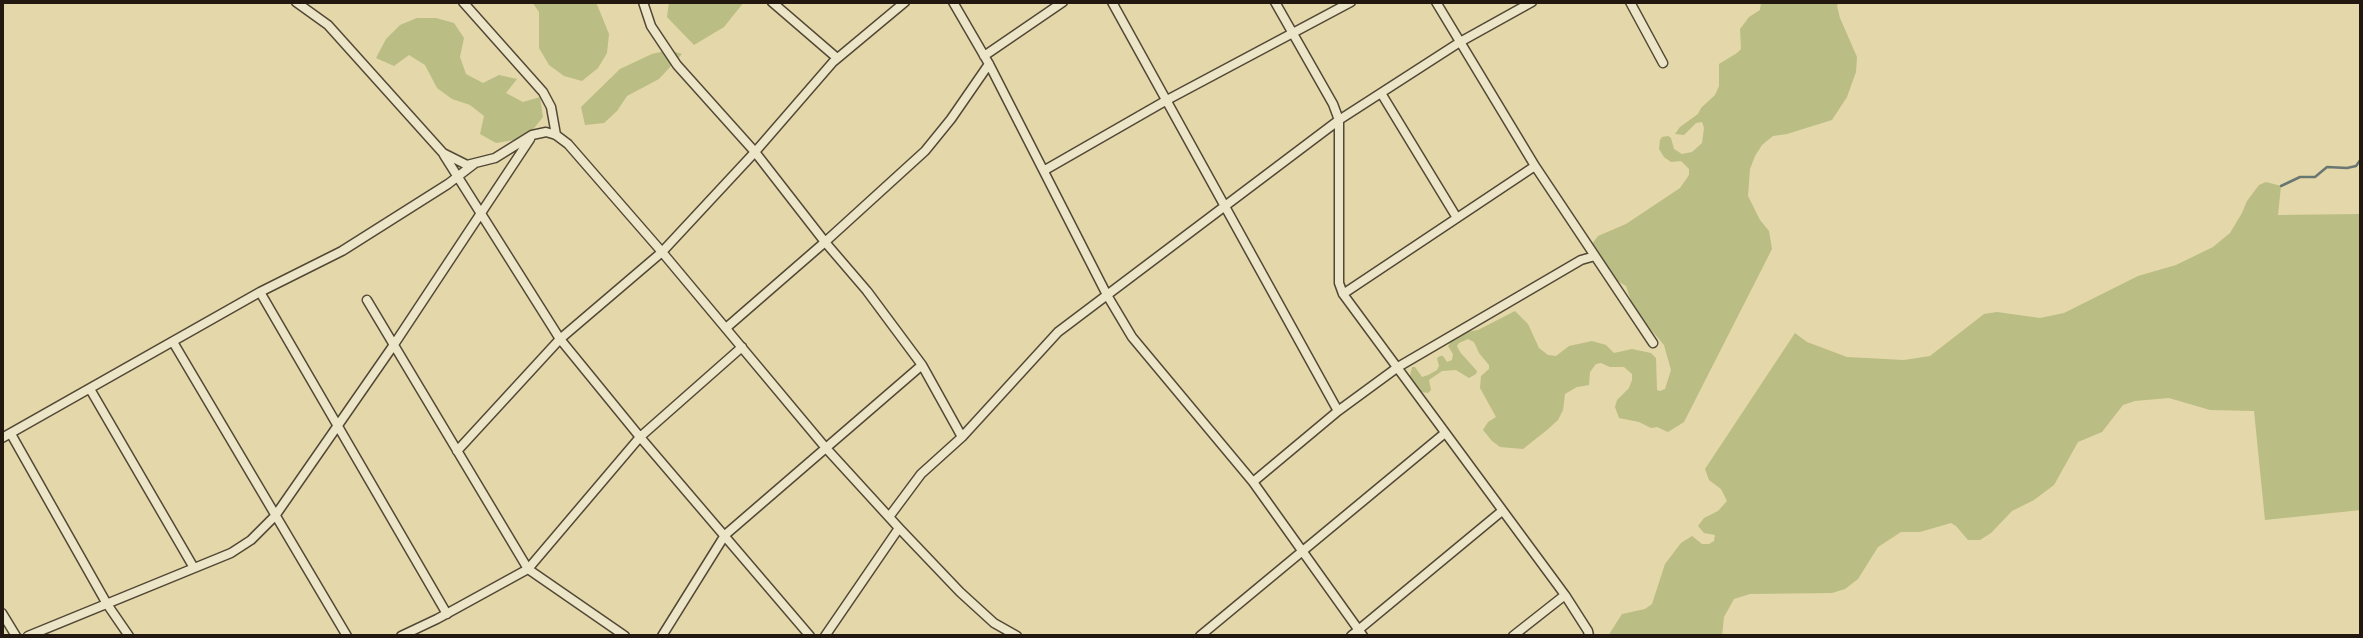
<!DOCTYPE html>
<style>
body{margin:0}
#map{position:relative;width:2363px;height:638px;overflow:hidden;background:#e4d7a9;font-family:Vollkorn,serif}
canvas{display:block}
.frame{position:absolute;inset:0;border:4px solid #221810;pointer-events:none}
</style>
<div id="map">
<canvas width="2363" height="638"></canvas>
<div class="frame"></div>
</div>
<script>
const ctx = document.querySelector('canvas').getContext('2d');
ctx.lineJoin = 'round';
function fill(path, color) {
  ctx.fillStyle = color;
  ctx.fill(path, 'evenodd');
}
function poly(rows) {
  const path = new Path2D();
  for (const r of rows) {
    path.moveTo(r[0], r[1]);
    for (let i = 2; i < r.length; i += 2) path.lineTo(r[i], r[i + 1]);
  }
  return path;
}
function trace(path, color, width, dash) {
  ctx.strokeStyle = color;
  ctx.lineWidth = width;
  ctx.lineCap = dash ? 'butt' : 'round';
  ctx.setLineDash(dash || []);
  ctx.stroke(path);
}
const green = poly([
 [532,2,596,2,609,34,607,53,598,68,582,81,564,76,549,65,539,48,539,12],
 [669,2,744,2,724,27,694,45,667,17],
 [1761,2,1839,2,1837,6,1840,18,1857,57,1856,72,1847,97,1832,120,1787,134,1773,136,1762,145,1755,156,1750,169,1748,196,1760,220,1769,231,1772,249,1684,422,1668,432,1657,427,1651,428,1639,422,1619,418,1615,407,1617,400,1629,388,1632,380,1632,374,1624,367,1610,367,1601,363,1596,364,1590,372,1589,385,1577,387,1565,394,1563,410,1558,420,1547,430,1523,449,1500,447,1492,441,1483,430,1488,422,1496,417,1480,388,1481,376,1489,369,1489,365,1479,353,1474,342,1468,339,1459,343,1457,346,1460,352,1477,371,1476,374,1469,378,1456,370,1442,371,1429,380,1431,390,1428,393,1422,392,1410,376,1412,367,1415,367,1422,377,1428,375,1437,370,1439,366,1437,358,1440,356,1443,356,1447,362,1452,360,1453,354,1448,346,1453,338,1461,333,1478,330,1515,311,1528,324,1539,348,1548,355,1556,356,1569,346,1592,341,1606,345,1614,353,1632,349,1651,353,1656,358,1657,390,1660,391,1665,389,1671,370,1664,345,1634,310,1626,286,1599,270,1589,254,1589,248,1598,236,1626,224,1680,188,1689,175,1689,169,1681,161,1671,162,1664,157,1659,149,1660,140,1662,137,1668,136,1671,138,1674,149,1682,154,1692,152,1702,143,1704,128,1702,122,1696,123,1684,135,1675,134,1680,127,1698,114,1701,108,1715,95,1719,86,1719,64,1737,53,1741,49,1740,29,1749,17,1760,10],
 [417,18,436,18,454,23,464,38,460,57,466,74,483,83,499,75,517,79,506,93,523,102,540,97,543,117,531,132,514,140,496,143,480,134,484,116,470,105,452,99,437,88,425,65,409,55,394,66,376,58,386,39,400,25],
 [669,50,682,54,659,79,627,96,617,111,604,123,585,125,581,107,620,69,652,54],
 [2266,182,2281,186,2278,215,2361,214,2361,510,2265,520,2254,411,2210,410,2169,398,2135,401,2123,405,2102,432,2078,442,2054,485,2034,500,2012,511,1991,533,1980,540,1968,540,1956,526,1951,523,1920,532,1901,532,1878,547,1858,579,1845,589,1832,593,1750,594,1734,599,1724,617,1722,636,1608,636,1622,614,1645,609,1652,604,1665,564,1681,543,1692,536,1702,544,1709,544,1714,541,1715,535,1704,533,1698,526,1704,518,1718,511,1727,501,1721,489,1709,480,1705,469,1795,333,1807,342,1847,357,1904,360,1930,356,1984,314,1997,312,2040,318,2064,313,2138,276,2176,265,2213,247,2230,233,2242,213,2247,201,2259,185]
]);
const stream = poly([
 [2281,186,2300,177,2315,177,2327,167,2347,168,2356,166,2361,159]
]);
const minor = poly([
 [296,2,328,25,443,153,467,165,495,158,532,135,546,132,556,135,568,144,662,252,825,447,899,528,960,592,994,623,1017,636],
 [463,2,543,92,551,107,556,135],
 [643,2,651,26,677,65,755,152,825,242,867,291,922,365,962,437],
 [772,2,837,58],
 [953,2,989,64,1107,295,1132,337,1253,482,1363,636],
 [1112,2,1338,411],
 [1275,2,1333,104,1339,120,1339,283,1343,294,1565,595,1588,631,1589,636],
 [1436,2,1535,166,1653,343],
 [1630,2,1663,63],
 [984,56,1063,2],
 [1381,93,1457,218],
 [444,155,560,339,640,437,810,636],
 [1045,170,1167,100,1351,2],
 [260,292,447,614],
 [1343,294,1535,166],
 [367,300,528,569,625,636],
 [726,328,825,242,925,151,951,119,989,64],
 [173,342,347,636],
 [90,389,194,568],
 [11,434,107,604,129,636],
 [2,438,260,292,342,251,448,184,474,164],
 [457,451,560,339,662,252,755,152,833,62,905,2],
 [1253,482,1338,411,1398,367,1581,260,1595,256],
 [889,517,921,474,962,437,1058,332,1339,120,1460,42,1532,2],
 [2,613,16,636],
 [28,636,231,553,251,540,275,516,393,346,530,139],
 [401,636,437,619,528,569,640,437,742,347],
 [662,636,725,535,922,365],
 [825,636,899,528],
 [1200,636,1445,433],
 [1351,636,1502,511],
 [1513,636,1565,595]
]);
fill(green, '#babd84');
trace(stream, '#697772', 2.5);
trace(minor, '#524836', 11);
trace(minor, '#ede5c7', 8);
</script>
